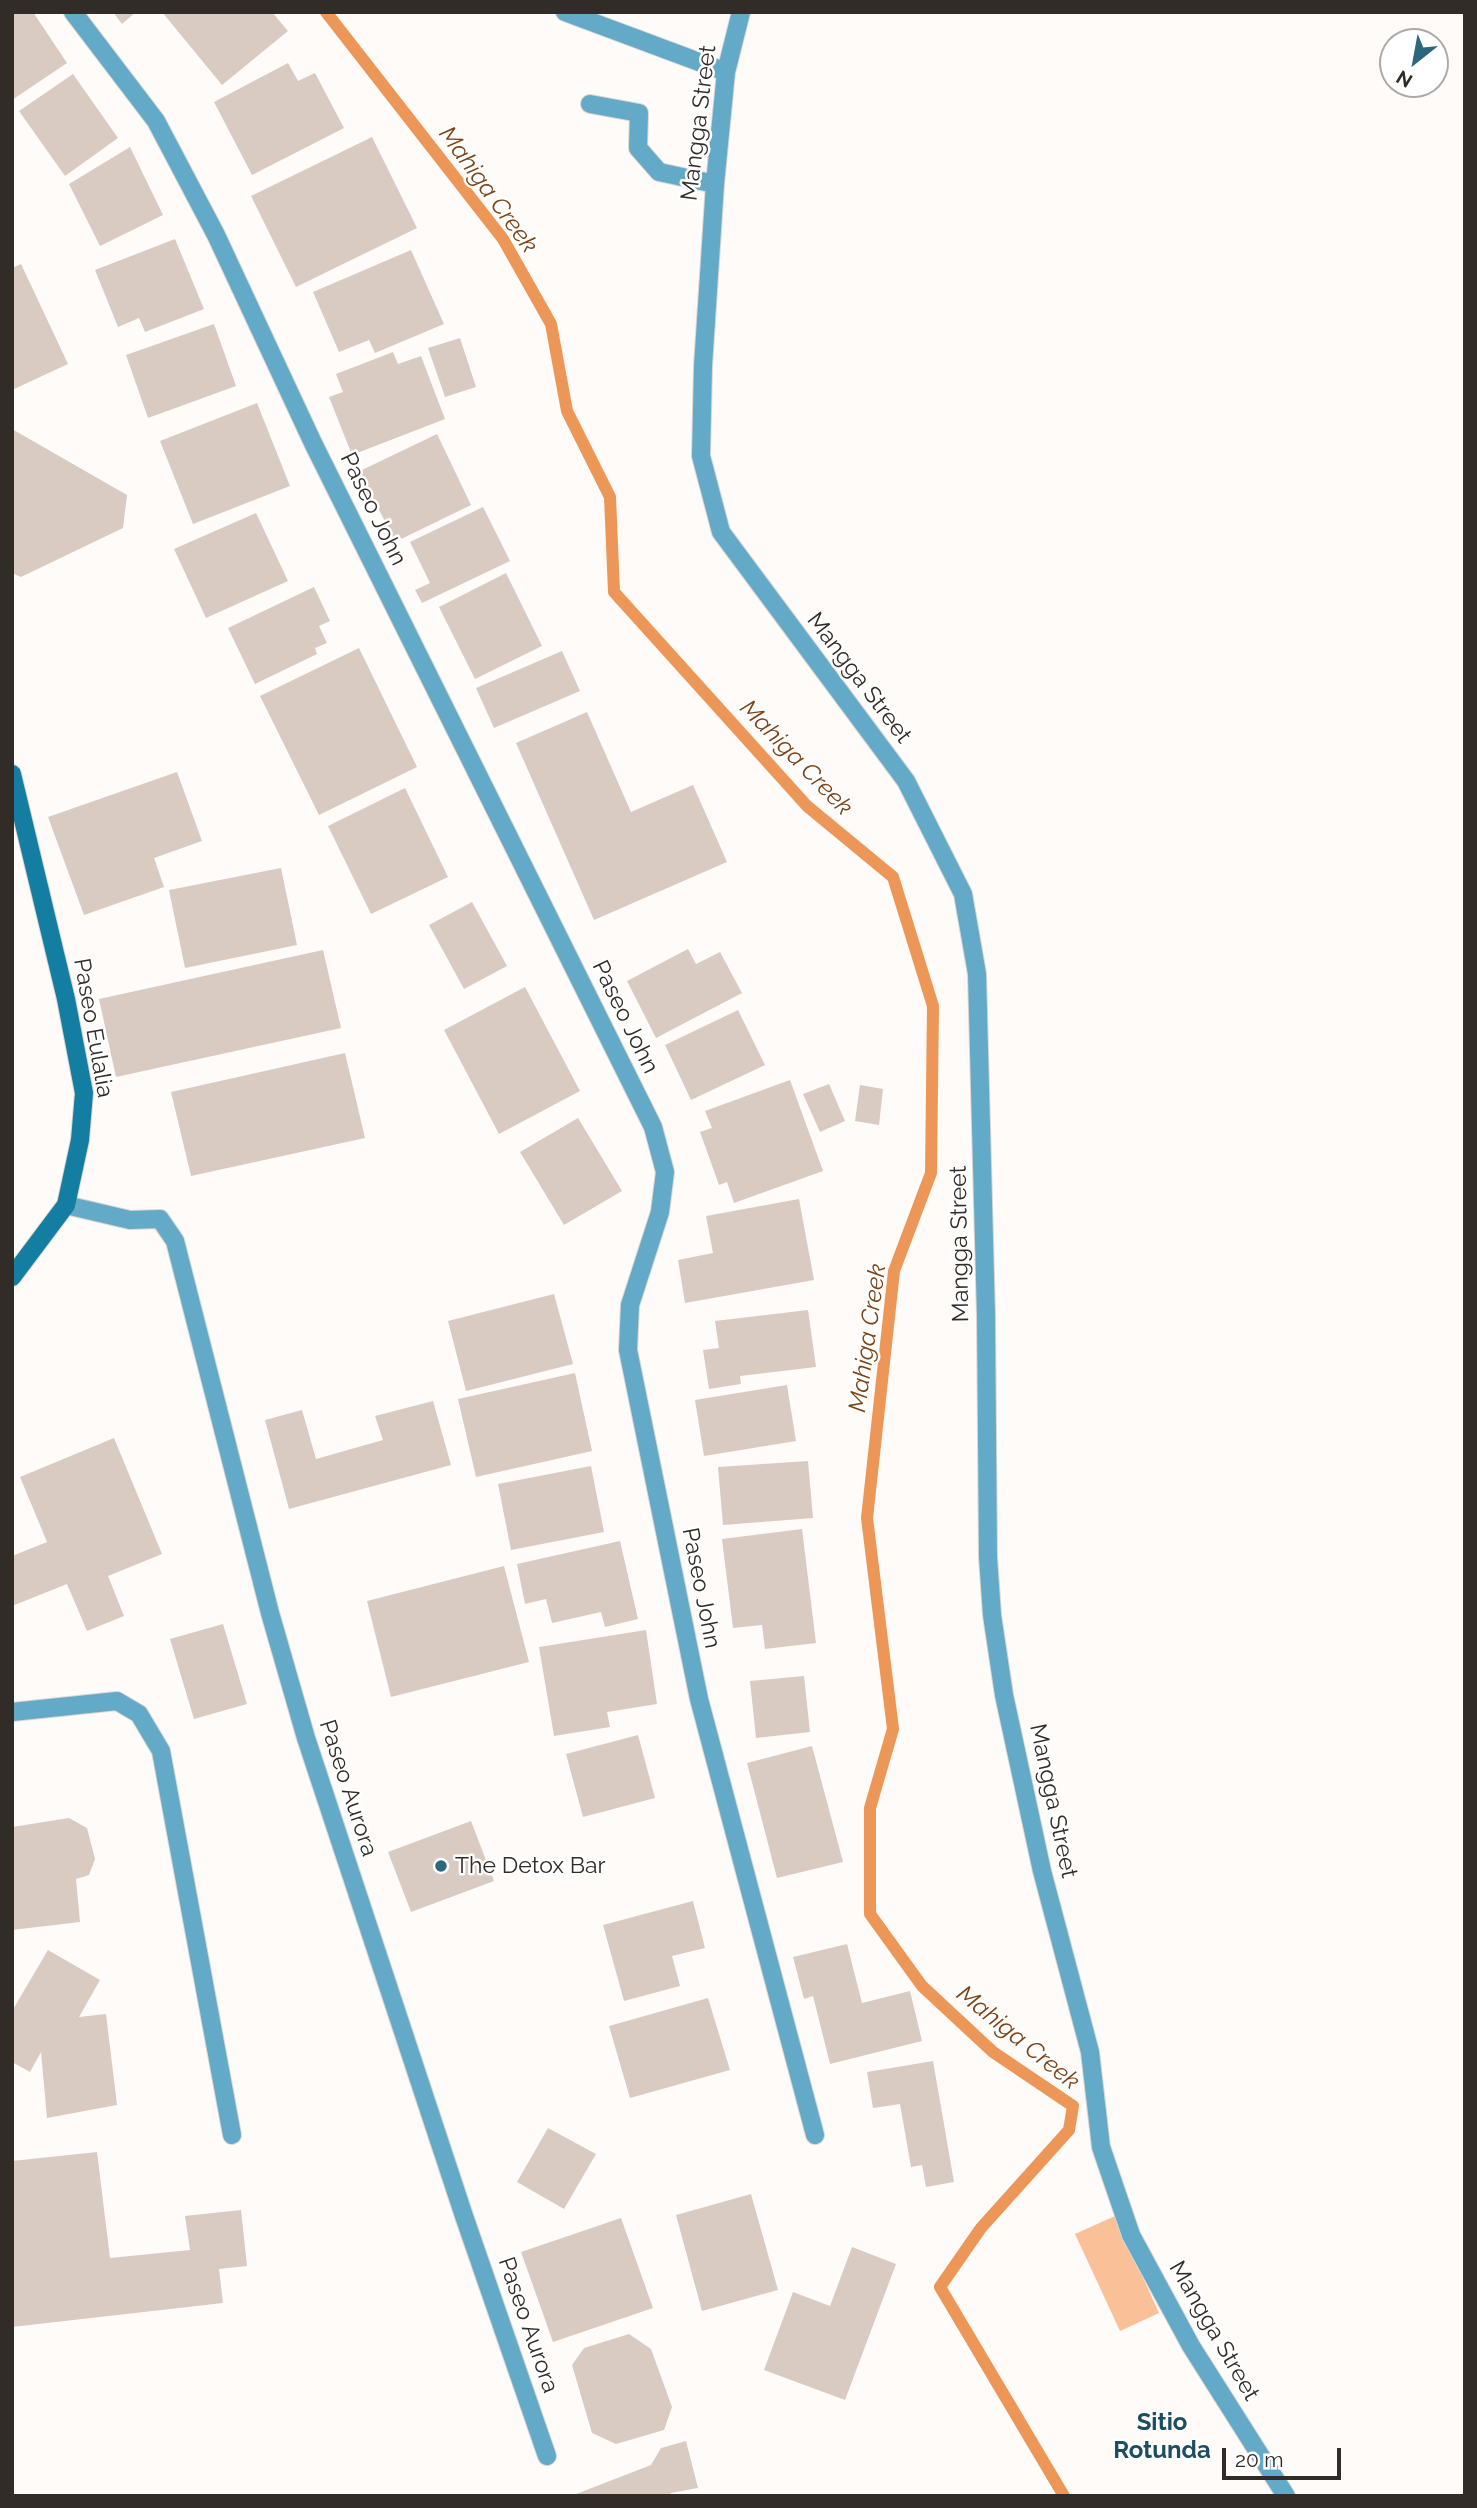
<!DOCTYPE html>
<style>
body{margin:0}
#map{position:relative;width:1477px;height:2508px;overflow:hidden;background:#fefbf9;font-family:Raleway,sans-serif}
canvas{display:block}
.frame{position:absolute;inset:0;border:14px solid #312c28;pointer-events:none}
.north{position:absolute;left:1379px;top:28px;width:70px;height:70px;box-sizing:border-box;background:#fff;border:2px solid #adaba9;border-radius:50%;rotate:211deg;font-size:19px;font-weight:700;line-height:28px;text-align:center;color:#312c28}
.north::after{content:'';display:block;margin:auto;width:24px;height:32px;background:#2c677f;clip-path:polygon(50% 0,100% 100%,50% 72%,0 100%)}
.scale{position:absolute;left:1222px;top:2448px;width:119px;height:32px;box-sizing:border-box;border:4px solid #312c28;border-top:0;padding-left:9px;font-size:21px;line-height:24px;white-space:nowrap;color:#312c28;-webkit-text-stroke:5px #fff;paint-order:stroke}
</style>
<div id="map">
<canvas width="1477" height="2508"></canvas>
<div class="frame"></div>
<div class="north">N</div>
<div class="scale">20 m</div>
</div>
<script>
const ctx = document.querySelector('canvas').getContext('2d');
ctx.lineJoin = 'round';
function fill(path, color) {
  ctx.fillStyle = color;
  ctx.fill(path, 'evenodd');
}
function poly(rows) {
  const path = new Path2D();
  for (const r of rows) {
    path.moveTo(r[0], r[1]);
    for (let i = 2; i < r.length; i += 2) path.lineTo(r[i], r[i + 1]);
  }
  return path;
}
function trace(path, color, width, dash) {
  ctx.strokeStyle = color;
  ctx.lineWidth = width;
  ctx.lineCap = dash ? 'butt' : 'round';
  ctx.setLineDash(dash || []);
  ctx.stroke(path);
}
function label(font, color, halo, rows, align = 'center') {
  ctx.font = font + ' Raleway,sans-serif';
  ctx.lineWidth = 5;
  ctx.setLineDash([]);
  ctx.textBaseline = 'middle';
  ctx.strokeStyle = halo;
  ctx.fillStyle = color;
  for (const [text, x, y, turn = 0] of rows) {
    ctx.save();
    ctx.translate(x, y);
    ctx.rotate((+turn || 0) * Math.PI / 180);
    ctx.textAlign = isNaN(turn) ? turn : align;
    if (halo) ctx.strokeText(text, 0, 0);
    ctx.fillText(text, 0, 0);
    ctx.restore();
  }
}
const green = poly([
 [1115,2216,1159,2313,1120,2331,1075,2234]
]);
const stream = poly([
 [326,12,503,239,551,324,567,411,610,497,614,592,807,806,893,877,933,1006,931,1173,894,1271,867,1518,893,1729,870,1808,870,1914,922,1986,993,2052,1073,2106,1069,2130,981,2228,940,2287,1064,2496]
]);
const building = poly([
 [12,12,33,12,67,63,12,100],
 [113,12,136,12,122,24],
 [162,12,272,12,288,31,222,85],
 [288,63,298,81,315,73,344,128,252,175,214,102],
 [73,74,118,138,65,176,19,111],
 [372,137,417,228,296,287,251,196],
 [130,147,163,215,100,246,69,184],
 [175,239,204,309,145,332,139,318,118,327,95,270],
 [411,250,444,324,375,353,369,340,339,352,313,292],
 [21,264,68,364,12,390,12,268],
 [214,324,236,386,148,418,126,355],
 [460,338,476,387,445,397,428,348],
 [393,352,398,364,421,356,445,419,352,455,329,397,343,392,336,374],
 [257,403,290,486,193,524,160,441],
 [12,429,127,495,123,528,21,577,12,573],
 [437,434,471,505,395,542,360,471],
 [483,507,510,561,422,603,415,590,430,583,410,542],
 [256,513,288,581,206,618,174,549],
 [506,573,542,646,475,679,439,607],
 [314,587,330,621,319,626,327,643,315,648,317,654,255,684,228,628],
 [359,648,417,767,319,815,260,696],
 [562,651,580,691,494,728,476,688],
 [587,712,631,812,693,785,727,862,594,920,516,743],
 [177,772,202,841,154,858,164,887,84,915,48,817],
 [405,788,448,877,371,914,328,826],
 [281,868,297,945,185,968,169,890],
 [472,902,507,966,464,989,429,925],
 [688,949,696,964,720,952,742,993,656,1038,627,981],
 [323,950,341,1028,116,1077,99,999],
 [525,987,580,1091,499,1134,444,1030],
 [738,1010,765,1065,691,1100,665,1045],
 [345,1053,365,1138,191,1176,171,1092],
 [790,1080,823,1171,734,1203,727,1182,719,1185,700,1132,712,1128,705,1111],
 [829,1084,845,1121,820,1132,803,1094],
 [860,1085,883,1089,879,1125,855,1121],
 [578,1118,622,1191,564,1225,520,1152],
 [799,1199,814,1280,685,1303,678,1260,713,1253,706,1216],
 [554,1294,573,1364,466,1391,448,1321],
 [808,1310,816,1367,740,1376,741,1384,709,1389,703,1350,719,1348,715,1321],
 [575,1373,592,1451,476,1477,458,1399],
 [787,1385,796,1441,704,1456,695,1400],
 [433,1401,451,1465,289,1509,265,1420,302,1410,316,1459,383,1440,375,1416],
 [114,1438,162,1554,108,1576,124,1616,87,1631,67,1584,12,1606,12,1556,47,1542,20,1477],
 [808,1461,813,1518,723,1525,718,1467],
 [591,1466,604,1532,511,1550,498,1484],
 [802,1529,816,1643,765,1649,762,1625,733,1628,722,1539],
 [620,1541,638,1619,605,1627,601,1612,552,1623,546,1599,525,1604,517,1564],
 [504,1566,529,1662,391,1697,367,1601],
 [223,1624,247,1704,194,1719,170,1639],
 [646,1630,657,1704,607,1712,610,1727,554,1736,539,1647],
 [804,1676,810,1732,756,1738,750,1681],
 [638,1735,655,1798,583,1817,566,1754],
 [812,1746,843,1862,777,1878,747,1763],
 [69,1818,87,1828,95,1859,89,1875,76,1879,80,1922,12,1930,12,1827],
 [471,1821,494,1881,411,1912,388,1852],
 [693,1901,705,1948,672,1956,680,1986,624,2001,603,1925],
 [847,1944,862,2003,910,1991,922,2041,830,2064,813,1996,804,1999,793,1957],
 [48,1950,100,1980,79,2017,106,2014,117,2105,47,2118,41,2052,30,2072,12,2062,12,2011],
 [708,1998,730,2070,630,2098,609,2026],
 [933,2061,954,2182,926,2187,922,2165,911,2167,900,2104,873,2108,867,2072],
 [548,2128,596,2154,564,2209,517,2182],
 [97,2152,110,2258,190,2250,185,2216,241,2210,247,2266,219,2269,223,2303,12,2327,12,2161],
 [751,2194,778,2290,702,2311,676,2215],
 [621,2218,653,2308,553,2342,521,2252],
 [852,2247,896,2264,845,2400,764,2370,793,2292,830,2306],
 [629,2334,651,2349,672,2407,664,2430,616,2444,592,2433,572,2365,584,2348],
 [686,2441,698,2488,671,2493,669,2496,571,2496,651,2465,661,2448]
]);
const lane = poly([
 [590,104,639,113,638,148,659,172,715,184],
 [12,1712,117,1701,139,1714,161,1751,232,2135]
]);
const street = poly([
 [73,12,156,121,216,235,313,443,653,1127,665,1172,660,1212,630,1305,628,1350,699,1699,815,2135],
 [565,12,726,72],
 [741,12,726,72,715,184,703,366,701,456,721,532,906,781,963,894,977,974,986,1316,988,1557,992,1615,1004,1695,1042,1871,1090,2052,1101,2147,1131,2235,1191,2346,1286,2496],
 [66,1205,130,1220,160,1219,175,1241,270,1613,306,1738,464,2216,547,2456]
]);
const secondary = poly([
 [12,774,66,999,84,1093,80,1140,66,1205,12,1277]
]);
const markers = [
 [441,1866,7,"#2c677f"]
];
const streetNames = [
 ["Mangga Street",699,123,-83],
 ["Paseo John",373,509,64],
 ["Mangga Street",859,678,53],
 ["Paseo John",625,1017,64],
 ["Paseo Eulalia",93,1028,80],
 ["Mangga Street",960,1244,-91],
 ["Paseo John",701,1588,79],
 ["Paseo Aurora",348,1788,72],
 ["Mangga Street",1053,1801,78],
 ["Paseo Aurora",528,2325,71],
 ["Mangga Street",1214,2331,60]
];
const poiNames = [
 ["The Detox Bar",455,1866]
];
const waterNames = [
 ["Mahiga Creek",488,190,54],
 ["Mahiga Creek",796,758,46],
 ["Mahiga Creek",868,1338,-82],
 ["Mahiga Creek",1018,2038,39]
];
const neighbourhoodNames = [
 ["Sitio",1162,2423],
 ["Rotunda",1162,2451]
];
fill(green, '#fac199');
trace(stream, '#ec9758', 12);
fill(building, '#d9cbc2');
trace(lane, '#d9d6d3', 20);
trace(street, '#d9d6d3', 20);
trace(secondary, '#d9d6d3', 20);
trace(lane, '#62aac8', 18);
trace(street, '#62aac8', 18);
trace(secondary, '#137ea2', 18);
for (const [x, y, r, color] of markers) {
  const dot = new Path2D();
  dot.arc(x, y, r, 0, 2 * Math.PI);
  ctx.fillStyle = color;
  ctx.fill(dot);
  trace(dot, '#fff', 2.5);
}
label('23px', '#312c28', '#fff', streetNames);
label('23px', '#312c28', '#fff', poiNames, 'left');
label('italic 24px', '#7b4416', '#fff', waterNames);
label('bold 24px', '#1d4d60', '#fff', neighbourhoodNames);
</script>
